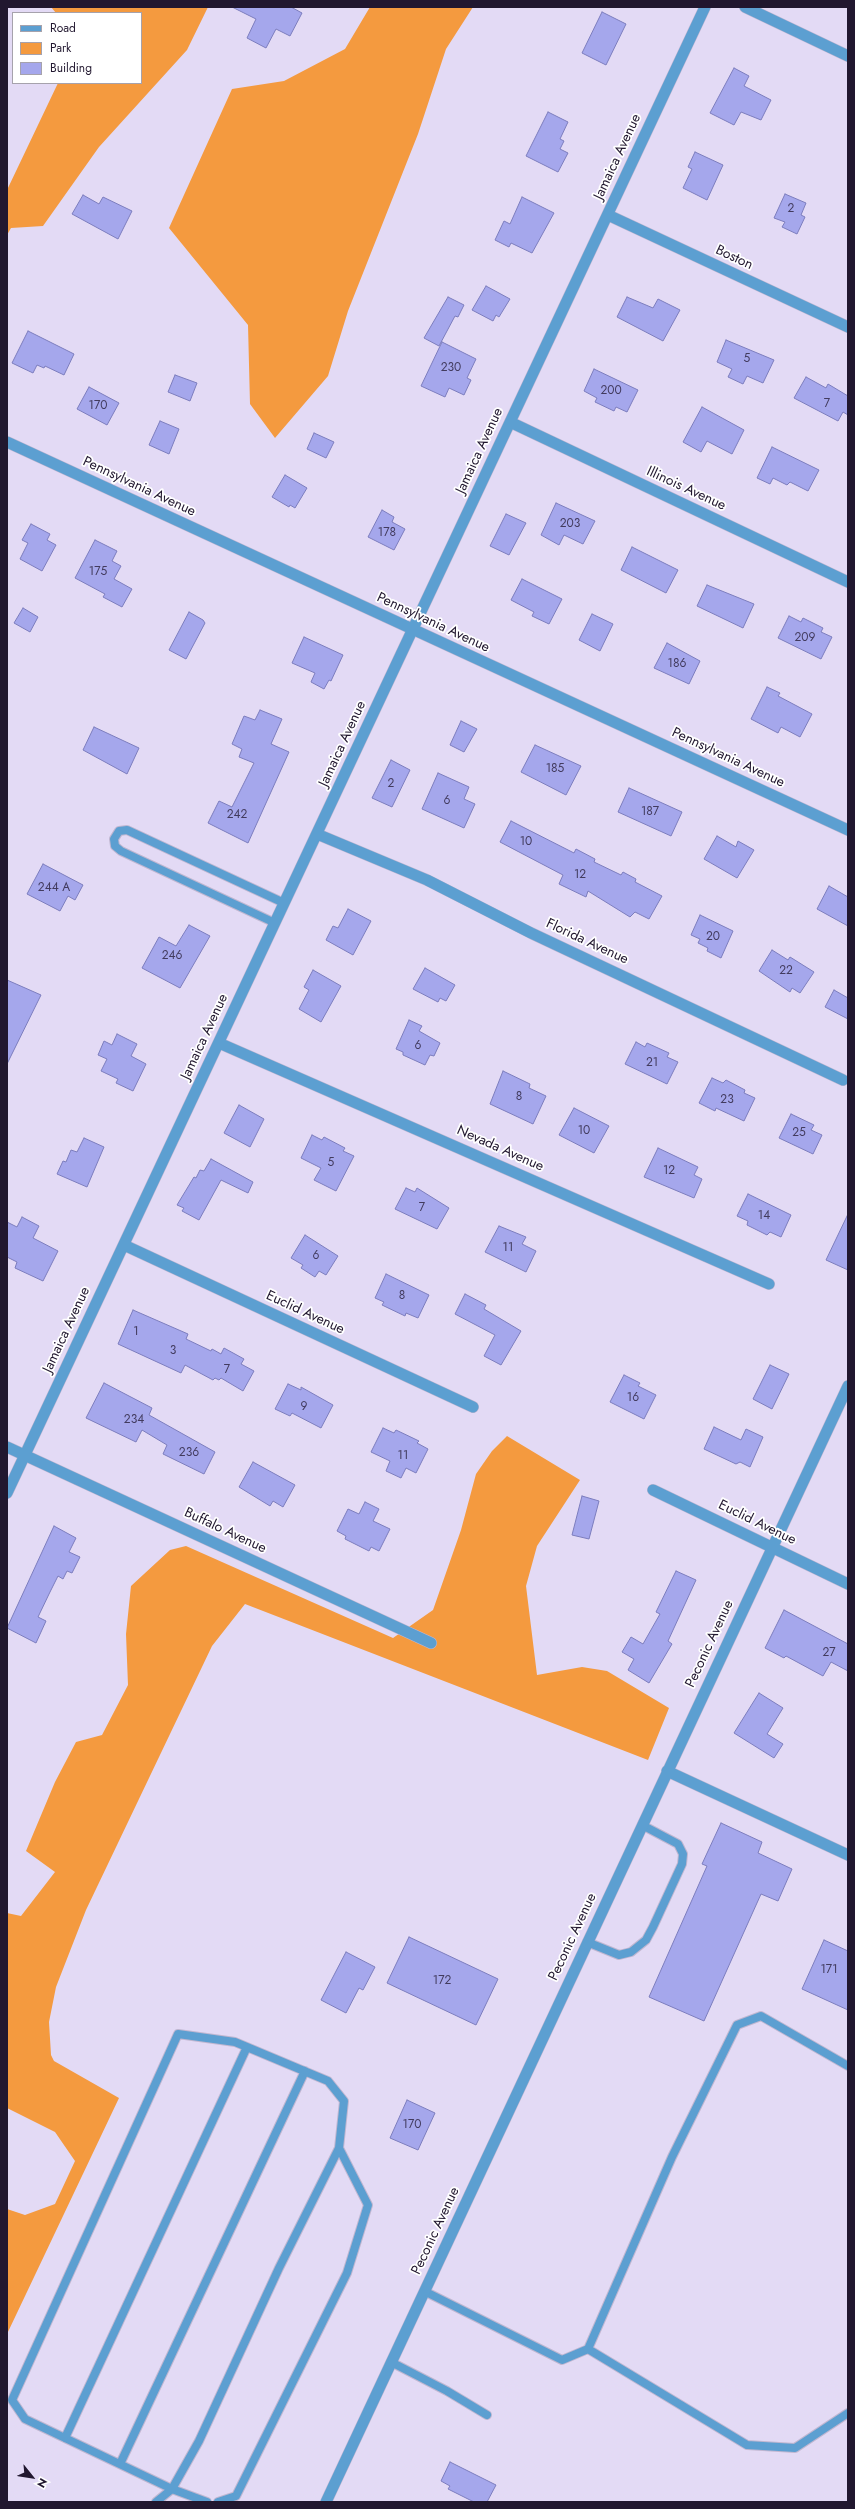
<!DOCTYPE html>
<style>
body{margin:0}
#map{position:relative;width:855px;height:2509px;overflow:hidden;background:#e3daf5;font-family:Jost,sans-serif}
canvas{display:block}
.frame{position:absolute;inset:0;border:8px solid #21172f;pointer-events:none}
.legend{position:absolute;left:12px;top:12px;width:130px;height:72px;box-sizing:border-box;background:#fff;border:1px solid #a6a2ac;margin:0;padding:5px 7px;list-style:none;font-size:12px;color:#21172f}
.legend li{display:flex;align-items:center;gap:8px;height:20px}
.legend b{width:20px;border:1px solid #a6a2ac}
.north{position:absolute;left:12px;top:2457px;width:40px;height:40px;-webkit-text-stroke:3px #fff;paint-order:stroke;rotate:120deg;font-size:11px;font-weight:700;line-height:16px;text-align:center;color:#21172f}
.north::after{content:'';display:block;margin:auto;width:14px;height:18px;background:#21172f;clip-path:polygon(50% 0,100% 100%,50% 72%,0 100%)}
</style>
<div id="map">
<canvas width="855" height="2509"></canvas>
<div class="frame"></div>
<ul class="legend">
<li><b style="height:5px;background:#5c9fd1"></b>Road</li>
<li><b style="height:11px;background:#f49a3f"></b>Park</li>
<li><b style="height:11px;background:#a5a7ec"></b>Building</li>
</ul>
<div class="north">N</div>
</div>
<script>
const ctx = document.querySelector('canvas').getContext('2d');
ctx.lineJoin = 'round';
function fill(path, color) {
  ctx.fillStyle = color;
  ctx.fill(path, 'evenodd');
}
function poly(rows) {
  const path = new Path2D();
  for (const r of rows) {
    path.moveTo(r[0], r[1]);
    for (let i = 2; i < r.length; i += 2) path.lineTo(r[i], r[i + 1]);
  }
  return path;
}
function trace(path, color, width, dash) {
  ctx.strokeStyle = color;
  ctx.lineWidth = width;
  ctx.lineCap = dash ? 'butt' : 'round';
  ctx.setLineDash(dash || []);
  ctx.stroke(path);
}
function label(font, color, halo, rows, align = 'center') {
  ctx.font = font + ' Jost,sans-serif';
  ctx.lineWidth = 3.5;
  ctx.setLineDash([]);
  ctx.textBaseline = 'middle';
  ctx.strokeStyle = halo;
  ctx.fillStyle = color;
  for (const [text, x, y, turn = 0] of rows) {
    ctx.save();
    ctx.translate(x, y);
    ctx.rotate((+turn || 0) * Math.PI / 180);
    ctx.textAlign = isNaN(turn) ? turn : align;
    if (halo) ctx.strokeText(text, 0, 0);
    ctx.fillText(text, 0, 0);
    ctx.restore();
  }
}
const green = poly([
 [51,7,208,7,187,50,99,147,43,226,11,228,7,235,7,190,58,83,141,83,141,13,56,13],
 [370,7,473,7,446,49,418,134,348,311,328,376,275,438,250,404,248,325,169,228,232,89,284,81,345,49],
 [507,1436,580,1480,537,1546,526,1586,537,1675,582,1667,607,1671,669,1708,648,1760,245,1604,212,1646,86,1910,56,1987,49,2022,51,2055,54,2061,119,2098,7,2334,7,2209,25,2215,55,2204,75,2161,55,2132,7,2108,7,1913,21,1916,55,1872,26,1851,55,1782,76,1742,102,1735,128,1685,126,1634,131,1586,170,1550,186,1546,393,1638,433,1610,461,1530,476,1474,492,1451]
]);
const building = poly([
 [232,7,291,7,302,13,290,36,276,29,266,48,247,38,256,19,232,7],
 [602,12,626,24,606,65,582,53,602,12],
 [734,68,749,76,744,86,771,100,761,120,741,112,734,125,710,113,734,68],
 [548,112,568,122,560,139,564,141,560,149,568,153,558,172,526,156,548,112],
 [695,152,723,165,707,200,683,188,692,169,688,167,695,152],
 [785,194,806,203,801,215,805,217,797,234,782,227,785,222,774,218,785,194],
 [83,195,99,204,103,197,132,211,118,239,72,214,83,195],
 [522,197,554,213,532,253,511,243,509,247,495,240,504,221,510,224,522,197],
 [486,286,510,299,499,317,496,315,493,321,472,310,486,286],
 [448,297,464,305,458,317,455,316,439,346,424,338,448,297],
 [627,297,653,308,658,299,680,310,663,341,617,317,627,297],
 [28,331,74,354,64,375,45,366,44,368,37,365,33,373,12,363,28,331],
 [726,340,774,360,763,383,747,376,743,384,728,377,732,369,717,362,726,340],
 [442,342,476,359,467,378,471,380,464,395,449,388,445,397,421,386,442,342],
 [594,369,638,390,627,412,616,407,614,411,595,402,597,398,584,391,594,369],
 [175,375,197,383,190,401,168,392,175,375],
 [806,377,826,388,828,384,848,396,848,415,843,412,838,421,794,398,806,377],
 [89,387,119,403,107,425,77,409,89,387],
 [702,407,744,430,732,454,707,441,701,452,683,442,702,407],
 [160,421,179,429,169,454,149,445,160,421],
 [314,433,334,442,326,458,307,449,314,433],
 [772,447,819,470,808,491,790,482,787,485,773,478,770,484,757,478,772,447],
 [285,475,307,488,295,508,290,505,289,507,272,497,285,475],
 [556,503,595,521,583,544,564,535,559,545,541,535,556,503],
 [382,510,394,517,392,522,405,529,394,550,368,537,382,510],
 [506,514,526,523,509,555,490,546,506,514],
 [31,524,50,534,47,540,56,545,42,571,20,559,28,543,22,540,31,524],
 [95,540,117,551,112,561,121,566,114,579,132,589,122,607,103,597,105,594,75,578,95,540],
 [632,547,678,570,666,593,621,570,632,547],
 [522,579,562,599,549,624,532,616,534,612,511,600,522,579],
 [707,585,754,604,743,628,697,606,707,585],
 [23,608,38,617,30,632,14,623,23,608],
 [189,612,203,620,205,623,186,659,169,650,189,612],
 [592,614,613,624,600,651,579,640,592,614],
 [789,616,801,622,803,618,823,628,821,632,832,637,821,659,778,638,789,616],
 [304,637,343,655,331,681,329,680,324,689,311,682,315,673,292,663,304,637],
 [667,643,700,661,689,684,654,668,667,643],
 [767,687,780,693,778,696,812,714,800,737,781,727,778,733,751,719,767,687],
 [260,710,282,719,271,744,289,752,248,843,208,823,219,801,232,807,254,763,239,757,242,749,232,744,244,716,255,720,260,710],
 [461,721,477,729,464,752,450,745,461,721],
 [94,727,139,748,127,774,83,750,94,727],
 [535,745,581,766,566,795,521,772,535,745],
 [391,760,410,770,392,807,372,798,391,760],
 [438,773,469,787,464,799,475,804,464,828,422,809,438,773],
 [629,788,682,812,671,836,618,812,629,788],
 [511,821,574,853,576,849,595,859,594,862,621,875,623,872,636,879,635,882,662,896,649,919,635,912,630,917,588,891,586,897,559,884,563,875,500,842,511,821],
 [717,836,736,847,738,841,754,850,737,878,704,859,717,836],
 [43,864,83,885,75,900,68,896,60,911,27,894,43,864],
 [829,886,848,897,848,926,817,909,829,886],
 [348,909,371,921,353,955,326,940,333,926,338,928,348,909],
 [700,915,733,931,721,958,707,951,708,948,698,943,700,939,691,935,700,915],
 [189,925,210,936,180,988,142,968,159,937,176,946,189,925],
 [772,950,788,960,790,957,814,972,800,993,792,988,790,992,759,971,772,950],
 [425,968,455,985,446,1001,440,998,438,1002,413,989,425,968],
 [313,970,341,986,321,1022,299,1009,309,990,304,987,313,970],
 [7,980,41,995,7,1064,7,980],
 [834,990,848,998,848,1019,825,1007,834,990],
 [409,1020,422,1026,419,1031,440,1043,434,1056,430,1055,425,1065,403,1055,403,1052,396,1049,409,1020],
 [117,1034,137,1044,131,1056,146,1064,133,1091,116,1083,118,1079,101,1071,107,1059,98,1055,104,1041,112,1045,117,1034],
 [636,1042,645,1047,647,1043,669,1053,667,1057,678,1062,667,1084,625,1064,636,1042],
 [503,1071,530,1084,529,1088,546,1096,533,1124,490,1104,503,1071],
 [712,1078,723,1083,726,1080,745,1090,744,1093,755,1098,744,1121,716,1108,715,1111,699,1103,712,1078],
 [239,1105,264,1119,250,1147,224,1133,239,1105],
 [574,1108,609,1126,594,1153,559,1135,574,1108],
 [791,1114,814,1125,811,1130,822,1135,813,1154,779,1138,791,1114],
 [312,1135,322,1140,324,1137,345,1148,343,1151,354,1156,336,1191,314,1180,321,1168,301,1158,312,1135],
 [84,1138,104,1147,87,1187,57,1174,63,1161,66,1162,71,1150,77,1152,84,1138],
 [658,1148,698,1167,694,1175,702,1179,694,1198,644,1177,658,1148],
 [211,1159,253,1182,248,1193,221,1180,199,1220,182,1211,184,1208,177,1205,194,1177,196,1178,200,1170,204,1171,211,1159],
 [406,1188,415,1192,417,1188,449,1208,437,1229,395,1209,406,1188],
 [748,1194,791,1215,781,1237,770,1232,767,1235,747,1225,748,1221,737,1216,748,1194],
 [848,1214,848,1270,826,1260,848,1214],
 [22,1217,39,1226,33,1238,58,1251,43,1281,15,1268,17,1262,7,1257,7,1222,17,1227,22,1217],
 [499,1226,526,1237,522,1244,536,1251,526,1272,485,1252,499,1226],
 [305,1235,338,1256,326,1275,319,1271,315,1277,301,1268,303,1265,291,1258,305,1235],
 [386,1274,429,1295,418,1318,406,1313,405,1316,382,1305,384,1302,375,1298,386,1274],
 [465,1294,486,1305,484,1309,521,1331,501,1365,484,1356,495,1335,455,1314,465,1294],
 [133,1310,188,1334,186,1339,211,1351,212,1349,221,1354,224,1348,244,1359,241,1364,254,1371,243,1391,221,1378,219,1380,215,1378,213,1380,185,1365,181,1373,118,1344,133,1310],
 [770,1365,789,1374,772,1409,753,1399,770,1365],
 [624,1375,640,1383,638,1386,656,1395,644,1419,610,1402,624,1375],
 [104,1383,152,1408,149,1415,215,1452,204,1474,163,1454,167,1445,142,1430,136,1442,86,1418,104,1383],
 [288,1384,301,1390,301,1387,333,1405,321,1428,292,1413,290,1416,275,1409,288,1384],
 [714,1427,741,1440,746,1429,763,1437,750,1467,740,1462,736,1464,704,1449,714,1427],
 [383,1428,394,1433,396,1430,419,1441,417,1443,428,1449,416,1473,406,1468,401,1478,386,1471,390,1461,371,1452,383,1428],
 [253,1462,295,1485,283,1507,273,1501,270,1506,239,1487,253,1462],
 [582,1496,599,1501,589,1539,572,1535,582,1496],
 [365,1502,379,1509,373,1521,390,1529,379,1551,371,1547,369,1551,345,1539,346,1536,337,1531,348,1509,359,1514,365,1502],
 [54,1526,76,1538,69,1552,80,1557,72,1573,67,1571,63,1579,58,1576,50,1592,38,1617,46,1621,36,1643,7,1628,54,1526],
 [676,1571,696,1580,668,1641,672,1644,649,1683,628,1670,634,1659,622,1652,631,1637,643,1644,660,1614,656,1612,676,1571],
 [784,1610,848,1644,848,1671,831,1662,823,1676,786,1656,784,1658,765,1648,784,1610],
 [759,1693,783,1708,767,1734,783,1744,774,1758,734,1733,759,1693],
 [721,1823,762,1842,758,1853,792,1869,778,1901,761,1894,704,2021,649,1997,707,1866,702,1864,721,1823],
 [409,1937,498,1979,476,2025,387,1983,409,1937],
 [824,1940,848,1951,848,2010,802,1989,824,1940],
 [346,1952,375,1967,363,1990,359,1988,346,2013,321,2000,346,1952],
 [407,2100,435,2113,418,2150,390,2138,407,2100],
 [450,2462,496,2485,487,2502,474,2502,448,2489,450,2486,441,2481,450,2462]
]);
const service = poly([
 [275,923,121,851,115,846,114,839,119,831,127,830,284,903],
 [587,1942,619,1955,631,1952,646,1940,653,1927,682,1864,683,1854,678,1844,642,1825],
 [424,2291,562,2360,588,2349,672,2157,737,2025,761,2016,848,2066],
 [588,2349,747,2445,795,2448,848,2413],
 [391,2362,447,2391,487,2415],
 [65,2438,247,2047],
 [120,2464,305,2071],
 [156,2502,172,2489,199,2441,279,2268,339,2148],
 [207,2502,172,2489,25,2419,12,2400,178,2034,235,2042,328,2081,344,2101,339,2148,368,2205,347,2273,236,2496,218,2502]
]);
const minor = poly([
 [745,7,848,56],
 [608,215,848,327],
 [510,422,848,582],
 [7,442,848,830],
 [317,834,427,880,531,933,843,1080],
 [219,1043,769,1284],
 [124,1245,473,1407],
 [7,1447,431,1643],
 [653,1490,848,1584],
 [7,1493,705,7],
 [667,1771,848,1855],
 [326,2502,848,1386]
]);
const numberNames = [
 ["2",791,209],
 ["5",747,359],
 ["230",451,368],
 ["200",611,391],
 ["7",827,404],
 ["170",98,406],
 ["203",570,524],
 ["178",387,533],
 ["175",98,572],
 ["209",805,638],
 ["186",677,664],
 ["185",555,769],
 ["2",391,784],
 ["6",447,801],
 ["187",650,812],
 ["242",237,815],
 ["10",526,842],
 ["12",580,875],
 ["244 A",54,888],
 ["20",713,937],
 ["246",172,956],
 ["22",786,971],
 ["6",418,1046],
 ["21",652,1063],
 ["8",519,1097],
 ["23",727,1100],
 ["10",584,1131],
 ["25",799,1133],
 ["5",331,1163],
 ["12",669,1171],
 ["7",422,1208],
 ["14",764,1216],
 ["11",508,1248],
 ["6",316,1256],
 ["8",402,1296],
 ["1",136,1332],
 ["3",173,1351],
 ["7",227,1370],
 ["16",633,1398],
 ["9",304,1407],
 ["234",134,1420],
 ["236",189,1453],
 ["11",403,1456],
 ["27",829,1653],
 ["171",829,1970],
 ["172",442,1981],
 ["170",412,2125]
];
const streetNames = [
 ["Jamaica Avenue",618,157,-65],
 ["Boston",734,258,25],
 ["Jamaica Avenue",480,451,-65],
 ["Pennsylvania Avenue",139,487,25],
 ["Illinois Avenue",686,489,25],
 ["Pennsylvania Avenue",433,623,25],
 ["Jamaica Avenue",343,744,-65],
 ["Pennsylvania Avenue",728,758,25],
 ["Florida Avenue",587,942,25],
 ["Jamaica Avenue",205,1037,-65],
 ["Nevada Avenue",500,1149,24],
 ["Euclid Avenue",305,1313,25],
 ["Jamaica Avenue",67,1330,-65],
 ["Euclid Avenue",757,1523,26],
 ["Buffalo Avenue",225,1531,25],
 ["Peconic Avenue",710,1644,-65],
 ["Peconic Avenue",573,1937,-65],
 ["Peconic Avenue",436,2231,-65]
];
fill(green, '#f49a3f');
fill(building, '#a5a7ec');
trace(building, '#7c7dbd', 1);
trace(service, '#c0b7d1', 10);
trace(minor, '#c0b7d1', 12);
trace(service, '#5c9fd1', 8);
trace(minor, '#5c9fd1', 11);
label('12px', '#423b5e', null, numberNames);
label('14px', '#21172f', '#fff', streetNames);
</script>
